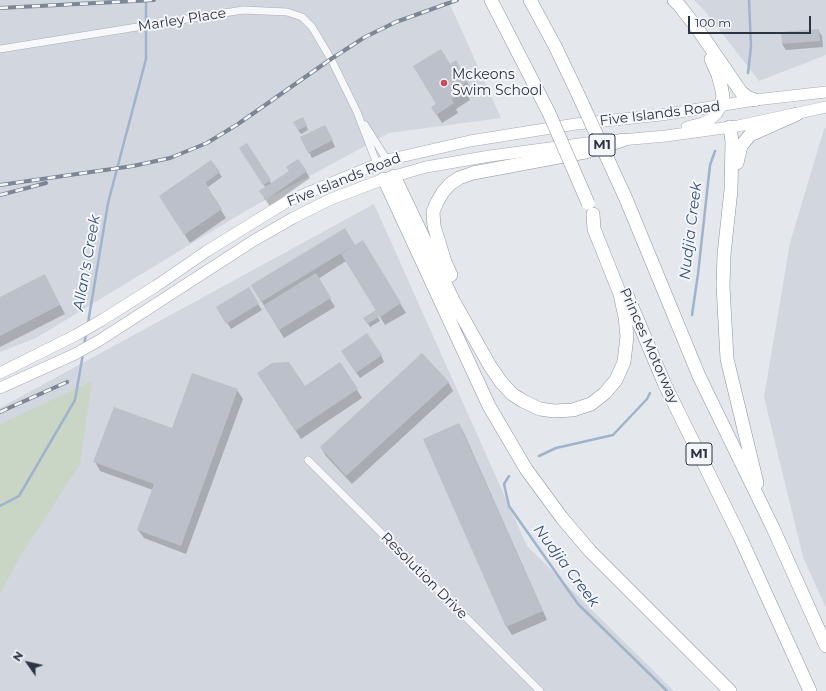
<!DOCTYPE html>
<style>
body{margin:0}
#map{position:relative;width:826px;height:691px;overflow:hidden;background:#e4e7ec;font-family:Montserrat,sans-serif}
canvas{display:block}
.north{position:absolute;left:8px;top:643px;width:40px;height:40px;-webkit-text-stroke:3px #f4f6f9;paint-order:stroke;rotate:304deg;font-size:11px;font-weight:700;line-height:16px;text-align:center;color:#2b3445}
.north::after{content:'';display:block;margin:auto;width:14px;height:18px;background:#2b3445;clip-path:polygon(50% 0,100% 100%,50% 72%,0 100%)}
.scale{position:absolute;left:688px;top:16px;width:123px;height:18px;box-sizing:border-box;border:2px solid #2b3445;border-top:0;padding-left:5px;font-size:12px;line-height:14px;white-space:nowrap;color:#2b3445;-webkit-text-stroke:3px #f4f6f9;paint-order:stroke}
</style>
<div id="map">
<canvas width="826" height="691"></canvas>
<div class="north">N</div>
<div class="scale">100 m</div>
</div>
<script>
const ctx = document.querySelector('canvas').getContext('2d');
ctx.lineJoin = 'round';
function fill(path, color) {
  ctx.fillStyle = color;
  ctx.fill(path, 'evenodd');
}
function poly(rows) {
  const path = new Path2D();
  for (const r of rows) {
    path.moveTo(r[0], r[1]);
    for (let i = 2; i < r.length; i += 2) path.lineTo(r[i], r[i + 1]);
  }
  return path;
}
function trace(path, color, width, dash) {
  ctx.strokeStyle = color;
  ctx.lineWidth = width;
  ctx.lineCap = dash ? 'butt' : 'round';
  ctx.setLineDash(dash || []);
  ctx.stroke(path);
}
function label(font, color, halo, rows, align = 'center') {
  ctx.font = font + ' Montserrat,sans-serif';
  ctx.lineWidth = 4;
  ctx.setLineDash([]);
  ctx.textBaseline = 'middle';
  ctx.strokeStyle = halo;
  ctx.fillStyle = color;
  for (const [text, x, y, turn = 0] of rows) {
    ctx.save();
    ctx.translate(x, y);
    ctx.rotate((+turn || 0) * Math.PI / 180);
    ctx.textAlign = isNaN(turn) ? turn : align;
    if (halo) ctx.strokeText(text, 0, 0);
    ctx.fillText(text, 0, 0);
    ctx.restore();
  }
}
const built = poly([
 [0,0,448,0,501,118,389,133,247,210,36,338,0,352],
 [694,0,826,0,826,55,759,81,704,10],
 [826,128,826,608,803,557,764,397,790,243,824,129],
 [374,204,527,546,674,691,0,691,0,408]
]);
const green = poly([
 [92,381,80,464,18,560,0,594,0,424]
]);
const shadow = poly([
 [818,30,822,36,823,47,786,50,782,44],
 [455,62,472,90,467,94,470,100,456,109,458,113,442,123,432,107,437,104,450,65],
 [305,122,308,130,301,134,298,130],
 [329,133,335,147,312,158,309,152],
 [244,154,272,184,290,171,306,172,310,178,270,206,264,198,266,188],
 [211,161,222,177,208,187,204,180,202,181,226,218,190,243,160,197],
 [345,230,355,246,362,242,406,313,385,325,346,261,318,279,335,307,284,338,252,286],
 [49,284,65,314,0,347,0,298],
 [248,289,262,310,231,329,218,308],
 [375,312,380,321,370,327,365,318],
 [381,355,384,362,360,378,346,358],
 [258,373,305,387,357,390,362,398,301,439],
 [448,382,453,391,352,484,326,456,321,447],
 [237,390,243,399,186,554,144,538,138,530,153,490,100,471,95,462,173,430],
 [459,424,464,433,547,620,512,635,507,627,424,439]
]);
const stream = poly([
 [748,73,751,46,749,0],
 [692,315,698,274,710,165,715,151],
 [88,323,108,203,146,59,146,0],
 [84,345,86,334],
 [539,456,556,448,613,435,647,399,650,393],
 [509,476,504,484,509,506,578,604,667,691],
 [0,506,19,496,75,400,83,354]
]);
const building = poly([
 [819,29,820,41,782,44,781,32],
 [441,49,450,64,456,60,468,81,462,85,466,90,452,99,454,103,436,115,431,107,436,104,413,66],
 [303,117,307,126,298,130,293,122],
 [325,125,333,140,308,153,300,137],
 [247,143,271,180,263,185,239,148],
 [298,159,307,171,266,200,259,191,289,171,286,167],
 [211,160,220,172,205,183,222,209,184,235,159,196],
 [345,228,355,245,363,240,401,303,380,317,377,313,379,317,367,324,363,318,376,310,341,254,353,246,261,302,251,285],
 [316,273,331,298,279,330,264,305],
 [45,274,60,305,0,336,0,297],
 [249,287,259,304,226,324,216,307],
 [367,333,382,355,356,373,341,351],
 [422,353,449,382,346,476,320,447],
 [289,362,305,386,340,362,358,389,295,431,257,373,272,363],
 [192,373,238,389,181,546,137,530,154,484,93,462,114,407,172,428],
 [459,423,543,611,506,627,423,439]
]);
const minor = poly([
 [0,49,243,10,287,12,302,17,312,27,331,59,357,112,377,164],
 [365,125,387,160],
 [308,460,540,691]
]);
const primary = poly([
 [687,127,703,123,711,119,717,113,721,106],
 [0,373,76,335,102,320,156,286,207,251,288,201,387,160,470,141,576,124,661,115,755,100,826,92],
 [0,388,75,354,100,340,253,241,293,218,331,199,384,179,426,167,490,156,587,143,666,136,738,126,826,107]
]);
const motorway = poly([
 [491,0,549,113],
 [530,0,555,46,577,92],
 [674,0,679,5,697,28,741,92,747,97,755,100],
 [711,59,718,75,721,86,723,96,721,106],
 [730,127,732,142,731,190,724,254,723,286,727,359,757,483],
 [737,163,741,146,750,135,797,114],
 [394,176,454,302,490,366,501,382,512,394,523,401,540,409,554,411,573,410,591,404,605,393,616,380,624,362,627,336,625,317,620,294,594,229,593,214],
 [384,179,489,406,526,469,562,518,590,551,730,691],
 [626,199,699,376,773,528,826,646],
 [451,275,445,262,434,226,433,212,437,202,443,192,450,184,459,178,473,173,585,152,623,140],
 [627,295,665,385,740,537,810,691]
]);
const rail = poly([
 [0,8,154,0],
 [0,185,133,166,170,158,207,143,238,124,331,59,365,37,396,22,457,0],
 [0,195,46,183],
 [0,412,67,382]
]);
const motorwayBridge = poly([
 [577,92,626,199],
 [549,113,588,203]
]);
const markers = [
 [444,83,4,"#d1495b"]
];
const shields = [
 [602,145,26],
 [699,454,26]
];
const shieldNames = [
 ["M1",602,145],
 ["M1",699,454]
];
const streetNames = [
 ["Marley Place",182,20,-9],
 ["Five Islands Road",660,114,-7],
 ["Five Islands Road",344,180,-22],
 ["Princes Motorway",649,346,66],
 ["Resolution Drive",424,576,45]
];
const poiNames = [
 ["Mckeons",452,75],
 ["Swim School",452,91]
];
const waterNames = [
 ["Nudjia Creek",691,231,-83],
 ["Allan's Creek",87,263,-80],
 ["Nudjia Creek",566,566,53]
];
fill(built, '#d2d6de');
fill(green, '#c9d6c5');
fill(shadow, '#0003');
trace(stream, '#9fb4cc', 2.5);
fill(building, '#bbc0ca');
trace(minor, '#a9aeb7', 8);
trace(primary, '#a3abb8', 12);
trace(motorway, '#8b94a3', 14);
trace(minor, '#f7f8fa', 7);
trace(primary, '#fff', 11);
trace(motorway, '#fff', 13);
trace(rail, '#7d8696', 4);
trace(rail, '#f4f6f9', 2.5, [8]);
trace(motorwayBridge, '#8b94a3', 14, []);
trace(motorwayBridge, '#fff', 13);
for (const [x, y, r, color] of markers) {
  const dot = new Path2D();
  dot.arc(x, y, r, 0, 2 * Math.PI);
  ctx.fillStyle = color;
  ctx.fill(dot);
  trace(dot, '#f4f6f9', 1.5);
}
for (const [x, y, w] of shields) {
  const box = new Path2D();
  box.roundRect(x - w / 2, y - 11, w, 22, 3);
  ctx.fillStyle = '#f4f6f9';
  ctx.fill(box);
  trace(box, '#2b3445', 1);
}
label('bold 13px', '#2b3445', null, shieldNames);
label('14px', '#2b3445', '#f4f6f9', streetNames);
label('14px', '#2b3445', '#f4f6f9', poiNames, 'left');
label('italic 15px', '#34527a', '#f4f6f9', waterNames);
</script>
